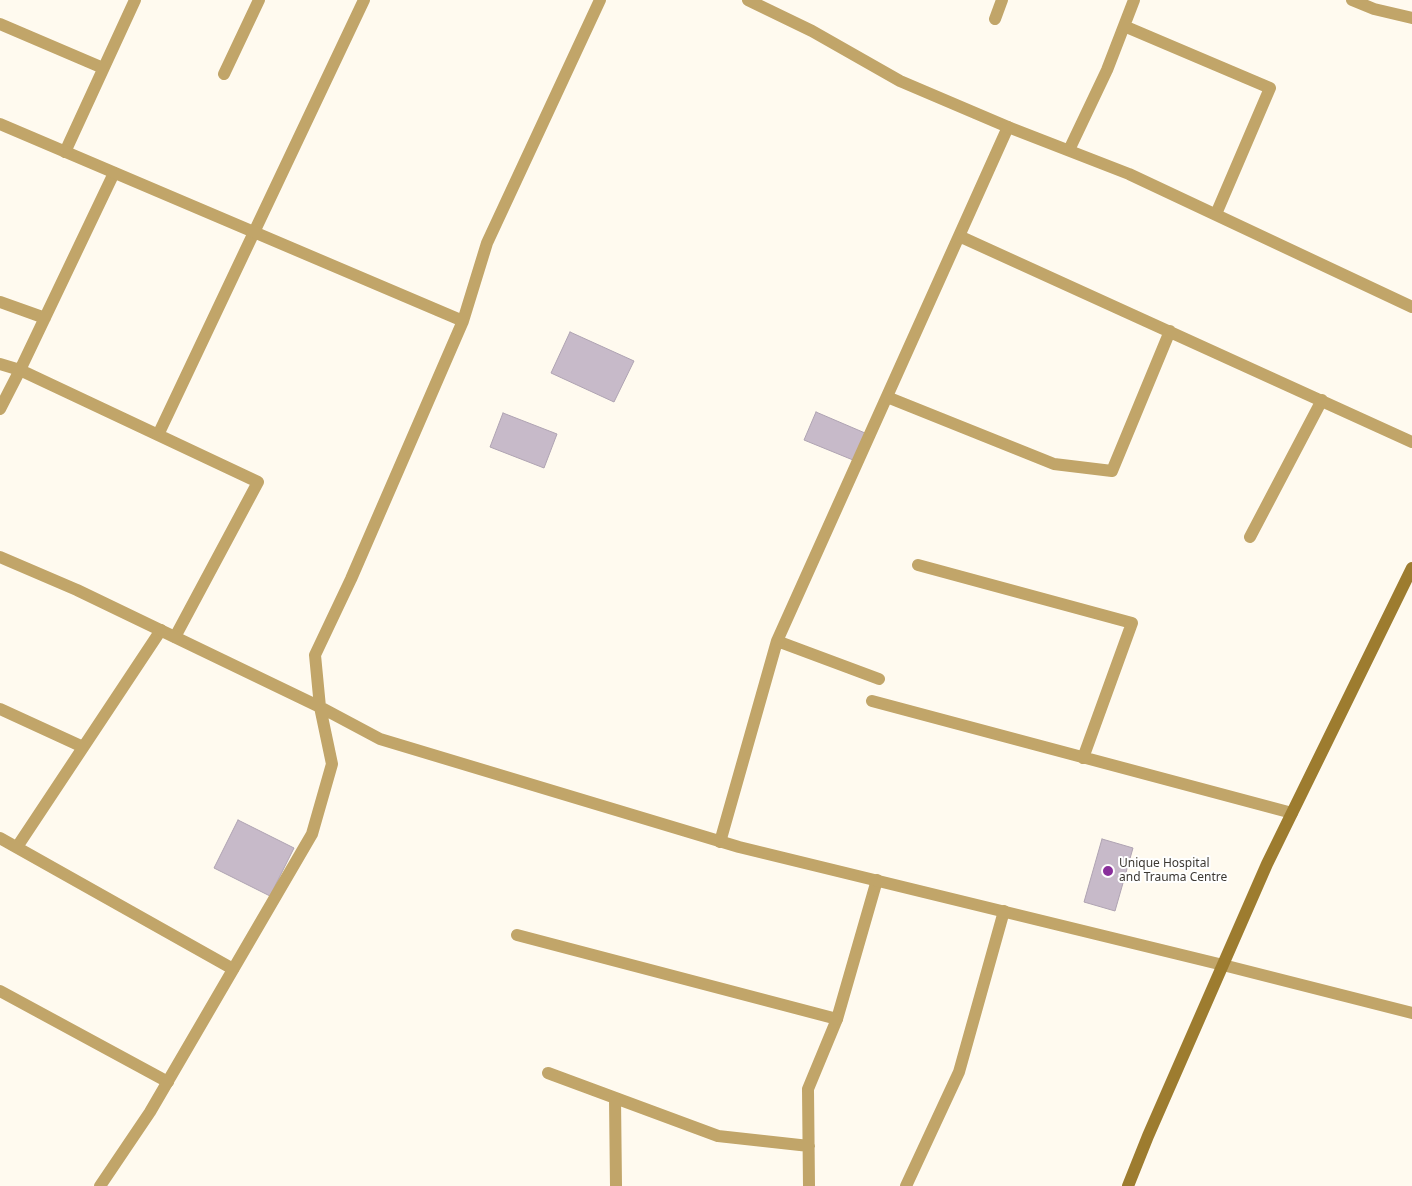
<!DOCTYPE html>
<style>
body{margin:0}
canvas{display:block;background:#fffaef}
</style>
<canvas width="1412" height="1186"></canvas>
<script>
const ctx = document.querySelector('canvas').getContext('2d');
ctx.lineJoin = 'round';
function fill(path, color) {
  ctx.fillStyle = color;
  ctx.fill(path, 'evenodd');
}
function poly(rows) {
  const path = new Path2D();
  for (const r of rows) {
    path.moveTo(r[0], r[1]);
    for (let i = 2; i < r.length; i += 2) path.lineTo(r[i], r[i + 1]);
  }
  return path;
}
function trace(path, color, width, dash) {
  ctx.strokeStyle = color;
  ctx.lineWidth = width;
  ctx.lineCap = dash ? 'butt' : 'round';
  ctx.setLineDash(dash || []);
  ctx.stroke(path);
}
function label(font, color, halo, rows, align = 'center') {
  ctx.font = font + ' "Noto Sans",sans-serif';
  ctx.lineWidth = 4;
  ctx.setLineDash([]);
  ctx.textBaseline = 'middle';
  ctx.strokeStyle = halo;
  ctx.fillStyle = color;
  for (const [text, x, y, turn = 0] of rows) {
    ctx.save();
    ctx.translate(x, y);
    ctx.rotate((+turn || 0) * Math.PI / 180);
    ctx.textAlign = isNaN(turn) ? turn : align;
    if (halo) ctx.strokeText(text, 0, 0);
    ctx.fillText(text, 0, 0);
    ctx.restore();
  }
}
const building = poly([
 [570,332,634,361,614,402,551,373,570,332],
 [816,412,865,433,853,460,804,440,816,412],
 [503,413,557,434,544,468,490,447,503,413],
 [238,820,294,848,270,896,214,868,238,820],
 [1102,839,1133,848,1115,911,1084,902,1102,839]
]);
const lane = poly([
 [1352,0,1374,9,1412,18],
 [995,19,1002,0],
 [0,24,103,68],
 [1124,26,1270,88,1216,214],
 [224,74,259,0],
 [1069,150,1107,70,1134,0],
 [65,152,135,0],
 [959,236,1412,442],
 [0,302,45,318],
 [0,364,20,370,258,482,175,637],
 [887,397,1054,464,1112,471,1170,331],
 [0,409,20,370,114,173],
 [158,435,364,0],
 [1250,537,1322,400],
 [918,565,1132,623,1083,758],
 [777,641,879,679],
 [872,701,1292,813],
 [0,709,83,747],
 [0,838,233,969],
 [720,842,777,641,1008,127],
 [17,847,161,630],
 [0,991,168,1082],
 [548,1073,718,1136,809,1146],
 [615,1098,616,1186],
 [809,1186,808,1089,837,1019,877,880],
 [906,1186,959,1072,1004,911]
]);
const street = poly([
 [748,0,812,31,900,81,1008,127,1129,174,1412,307],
 [0,124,463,321],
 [0,557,77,590,320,707,380,739,739,847,1223,965,1412,1013],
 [517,935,837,1019],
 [100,1186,150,1112,312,834,332,764,320,707,315,655,351,579,463,321,487,243,600,0]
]);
const secondary = poly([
 [1128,1186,1148,1136,1267,864,1412,568]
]);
const markers = [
 [1108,871,6,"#892f9b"]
];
const poiNames = [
 ["Unique Hospital",1119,864],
 ["and Trauma Centre",1119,878]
];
fill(building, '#c7bac9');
trace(building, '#afa3b2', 1);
trace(lane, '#c1a569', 12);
trace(street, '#c1a569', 12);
trace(secondary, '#9d7c2f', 12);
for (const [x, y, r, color] of markers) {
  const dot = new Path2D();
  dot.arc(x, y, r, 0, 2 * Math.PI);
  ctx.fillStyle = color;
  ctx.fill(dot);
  trace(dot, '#fff', 2);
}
label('12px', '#3c3832', '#fff', poiNames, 'left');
</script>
